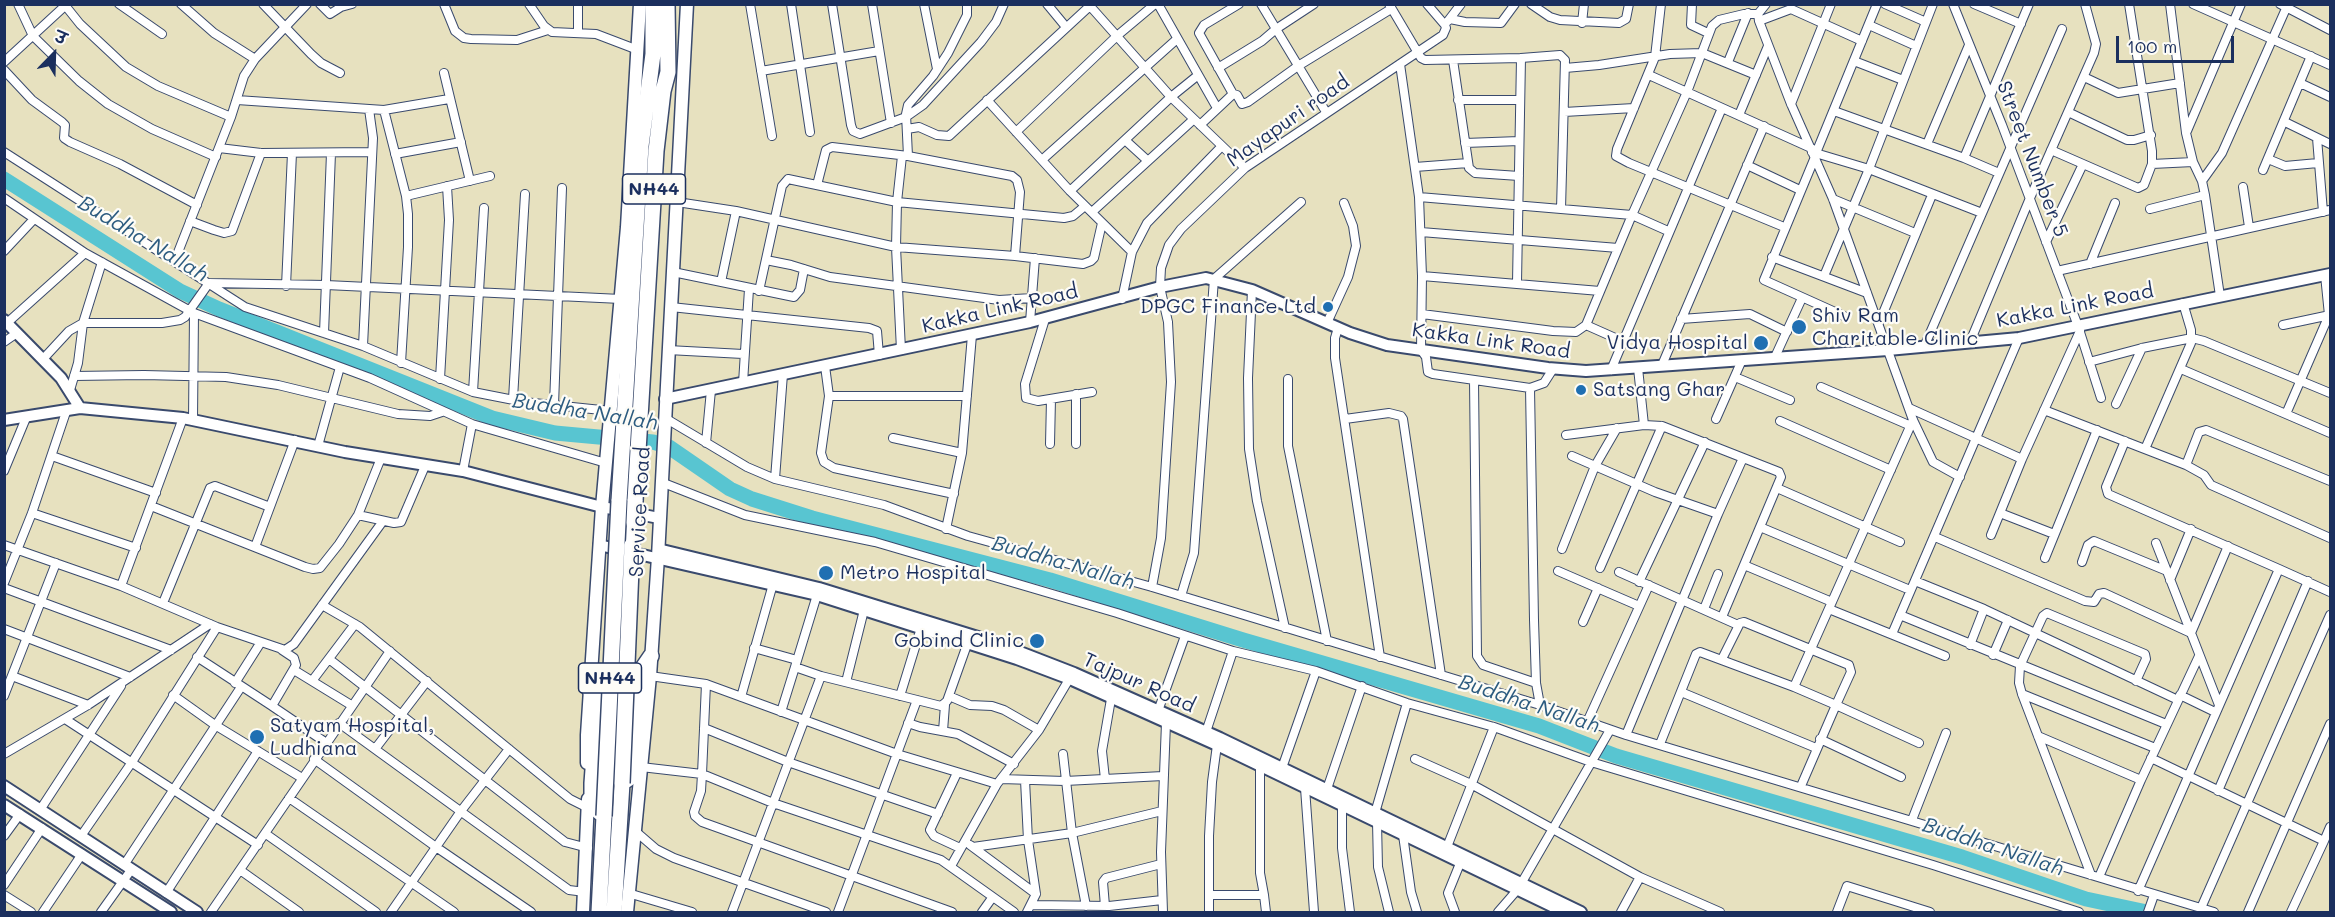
<!DOCTYPE html>
<meta charset="utf-8">
<style>
body{margin:0}
#map{position:relative;width:2335px;height:917px;overflow:hidden;background:#e7e1bf;font-family:Mali,"Playpen Sans Deva",sans-serif}
canvas{display:block}
.frame{position:absolute;inset:0;border:6px solid #1b2f5e;pointer-events:none}
.north{position:absolute;left:24px;top:24px;width:60px;height:60px;-webkit-text-stroke:4px #fdfcf7;paint-order:stroke;rotate:23deg;font-size:16px;font-weight:700;line-height:24px;text-align:center;color:#1b2f5e}
.north::after{content:'';display:block;margin:auto;width:21px;height:27px;background:#1b2f5e;clip-path:polygon(50% 0,100% 100%,50% 72%,0 100%)}
.scale{position:absolute;left:2116px;top:36px;width:118px;height:27px;box-sizing:border-box;border:3px solid #1b2f5e;border-top:0;padding-left:8px;font-size:18px;line-height:21px;white-space:nowrap;color:#1b2f5e;-webkit-text-stroke:4px #fdfcf7;paint-order:stroke}
</style>
<div id="map">
<canvas width="2335" height="917"></canvas>
<div class="frame"></div>
<div class="north">उ</div>
<div class="scale">100 m</div>
</div>
<script>
const ctx = document.querySelector('canvas').getContext('2d');
ctx.lineJoin = 'round';
function poly(rows) {
  const path = new Path2D();
  for (const r of rows) {
    path.moveTo(r[0], r[1]);
    for (let i = 2; i < r.length; i += 2) path.lineTo(r[i], r[i + 1]);
  }
  return path;
}
function trace(path, color, width, dash) {
  ctx.strokeStyle = color;
  ctx.lineWidth = width;
  ctx.lineCap = dash ? 'butt' : 'round';
  ctx.setLineDash(dash || []);
  ctx.stroke(path);
}
function label(font, color, halo, rows, align = 'center') {
  ctx.font = font + ' Mali,sans-serif';
  ctx.lineWidth = 4.5;
  ctx.setLineDash([]);
  ctx.textBaseline = 'middle';
  ctx.strokeStyle = halo;
  ctx.fillStyle = color;
  for (const [text, x, y, turn = 0] of rows) {
    ctx.save();
    ctx.translate(x, y);
    ctx.rotate((+turn || 0) * Math.PI / 180);
    ctx.textAlign = isNaN(turn) ? turn : align;
    if (halo) ctx.strokeText(text, 0, 0);
    ctx.fillText(text, 0, 0);
    ctx.restore();
  }
}
const river = poly([
 [4,179,180,291,219,309,492,418,555,433,653,442,669,447,730,489,752,499,812,518,1050,580,1243,640,1539,726,1616,756,1962,857,2086,899,2147,912]
]);
const street = poly([
 [18,4,33,36,79,81,108,104,152,129,216,157],
 [64,4,80,24,126,67,158,86,231,117],
 [119,4,162,34],
 [181,4,214,33,255,59],
 [263,4,311,54,321,63,340,73],
 [320,4,330,14,341,7,352,4],
 [444,4,455,31,464,38,471,39,517,40,548,30],
 [529,4,544,26,552,32,596,34,638,50],
 [750,4,772,136],
 [791,4,810,132],
 [832,4,851,125,853,131,860,134,906,117,923,105,981,42,996,22,1004,4],
 [872,4,891,123],
 [924,4,937,69],
 [1047,4,1066,27],
 [1158,4,1217,108],
 [1261,4,1326,112],
 [1389,4,1421,58,1425,60,1521,58,1517,283],
 [1531,4,1550,17,1560,20,1619,23,1626,19,1629,4],
 [1661,4,1655,57,1617,149,1616,156,1629,163,1784,227],
 [1692,4,1691,25,1708,33],
 [1766,4,1758,14,1759,21,1791,104,1833,199,1913,420,1933,462,1960,477],
 [1885,4,1926,22],
 [1953,4,2002,125,2078,326,2101,398],
 [1974,4,2021,24],
 [2170,4,2186,133,2193,162,2202,181,2205,195,2220,296],
 [2193,4,2330,65],
 [2280,4,2330,30],
 [1090,6,1171,97,1245,168],
 [1450,19,1465,22,1501,23,1515,4],
 [1448,21,1461,4],
 [1759,21,1791,9,1862,41],
 [1582,23,1584,4],
 [1869,25,1916,46],
 [578,33,578,4],
 [1521,58,1560,55,1565,60,1561,209],
 [1453,60,1469,168,1475,173,1519,176],
 [1854,61,1903,80],
 [4,62,67,4],
 [1728,62,1748,13],
 [1400,64,1419,197,1422,276,1421,350,1426,357,1428,372,1433,374,1530,388,1544,383,1553,369],
 [1218,68,1262,41,1276,29,1314,4],
 [1565,68,1599,65,1670,54,1702,53,1756,75],
 [4,70,32,100,62,122,65,125,64,138,70,142,120,164,197,205],
 [761,71,879,51],
 [444,73,470,181],
 [1649,75,1811,148],
 [2084,77,2118,93,2180,83],
 [2300,83,2330,97],
 [1233,94,1199,33,1204,25,1239,4],
 [237,100,384,110,449,99],
 [987,100,1070,191,1132,252],
 [1458,100,1520,100],
 [1791,104,1831,4],
 [384,110,406,196,408,214,408,247,401,363],
 [1834,111,1964,158,1999,173],
 [1564,112,1634,108],
 [2068,112,2127,140,2134,140,2151,135],
 [1739,115,1768,46],
 [2285,122,2330,144],
 [1200,125,1233,94,1237,95,1242,104,1248,102,1298,66,1391,9],
 [907,129,919,127,937,135,949,136,1092,4],
 [2187,131,2241,4],
 [1016,132,1118,35,1155,4],
 [2317,138,2323,212],
 [1125,140,1148,161],
 [1465,143,1519,141],
 [1927,144,1969,45],
 [219,148,261,153,372,152],
 [2051,150,2138,188,2144,185,2152,164,2152,151,2129,4],
 [4,152,245,307,363,346,473,392,524,402,611,411],
 [1812,152,1869,169,1982,213],
 [1816,153,1877,4],
 [395,154,461,142],
 [908,156,906,114,908,105,933,76,948,53,967,15,967,4],
 [1815,157,1764,280,1844,316],
 [1964,158,2029,4],
 [1043,159,1177,39],
 [2268,159,2285,166,2318,163],
 [2152,164,2193,162],
 [1747,165,1800,190],
 [1415,167,1468,163],
 [2263,170,2311,56],
 [2202,181,2222,153,2288,4],
 [817,185,826,150,832,147,908,156,1012,176,1017,180,1020,192,1015,256],
 [2243,187,2249,227],
 [1070,191,1171,97,1197,76],
 [406,196,490,176],
 [1419,197,1632,215,1687,92,1712,26,1719,20,1744,14,1758,14],
 [4,198,85,253,194,313,370,378,472,424,606,463],
 [1833,199,1915,233],
 [677,202,736,211,896,247,1015,256,1083,264,1091,261,1094,258,1102,223],
 [2150,209,2205,195],
 [1092,212,1194,119],
 [190,221,214,230,224,233,232,231,261,153],
 [1421,232,1618,248],
 [2046,242,2083,164],
 [4,251,34,219],
 [1772,257,1867,293],
 [175,260,231,117,244,76,255,59,307,4],
 [766,260,791,265,830,277,999,300,1032,298],
 [2090,264,2115,203],
 [2057,271,2330,210],
 [673,272,794,297,800,290,804,269],
 [1422,276,1600,291],
 [1824,276,1869,169,1933,4],
 [721,282,736,211],
 [286,286,292,153],
 [1252,290,1248,378,1249,449,1257,501,1285,628],
 [759,291,782,186,788,179,897,202,1064,218,1073,216,1085,206],
 [1122,299,1132,252,1147,223,1221,147],
 [671,307,869,328,877,331,879,355],
 [1422,314,1553,331,1576,332,1586,325,1632,215,1668,231],
 [1045,319,1025,384,1026,398,1038,401,1092,392],
 [1681,319,1750,314,1787,332],
 [1030,322,1035,258],
 [7,323,85,253],
 [1327,323,1348,277,1356,246,1353,226,1344,203],
 [1879,323,1932,195],
 [1586,325,1622,341],
 [2283,325,2330,315],
 [1338,328,1335,338,1335,358,1380,657],
 [324,333,331,153],
 [4,342,17,333],
 [1970,342,2030,198,2094,53,2096,44,2085,4],
 [363,346,373,138,369,109],
 [1924,347,2062,29],
 [668,350,743,354],
 [901,350,896,247,897,202,902,156],
 [1775,357,1802,298],
 [44,358,69,331,83,323,162,323,180,320,185,317,209,283,326,285,621,299],
 [2089,362,2142,348,2192,338,2204,341,2330,393],
 [1662,365,1764,126],
 [825,366,829,396,821,453,824,462,834,468,954,494],
 [1638,368,1644,425],
 [2181,369,2330,433],
 [1611,370,1722,108],
 [74,376,144,375,226,377,278,385,398,414,430,416,442,412],
 [1735,377,1790,400],
 [440,379,449,220,447,186],
 [1288,379,1288,446,1327,641],
 [1474,380,1477,656,1483,665,1536,683],
 [743,383,749,289],
 [1821,387,1911,426],
 [1530,388,1534,620,1536,683,1540,705],
 [70,390,78,363,83,323,102,262],
 [473,392,484,208],
 [1076,394,1076,444],
 [829,396,967,396],
 [513,399,525,194],
 [2116,404,2142,348],
 [554,405,562,188],
 [1909,408,2022,459],
 [2044,410,2186,465,2204,475,2211,485,2330,538],
 [2286,414,2329,315,2325,275],
 [665,418,747,467,775,479,884,505,968,536,1152,587,1540,705,1626,735,2214,912],
 [1345,419,1389,413,1401,416,1403,419,1441,675],
 [1716,419,1742,360],
 [193,420,194,313],
 [1780,421,1891,470],
 [1566,435,1644,425,1662,426,1779,472,1781,477,1744,565,1832,602],
 [893,438,962,453],
 [2125,441,2106,487,2108,494,2279,569,2138,891],
 [706,443,711,390],
 [1050,444,1051,399],
 [318,446,340,367],
 [2145,449,2191,343,2191,330,2183,303],
 [52,456,156,493],
 [1572,456,1655,492,1718,514,1743,458],
 [2186,465,2199,432,2206,430,2330,481],
 [4,471,26,418],
 [463,471,472,424],
 [775,479,783,374],
 [661,482,745,515,875,542,1117,613,1233,651,1316,671,1407,703,1494,727,1591,762,1933,865,2079,912],
 [1777,488,1900,542],
 [151,506,305,567,313,569,320,568,339,544,358,515,381,458],
 [32,513,136,548],
 [2000,513,2054,534],
 [358,515,394,523,401,522,425,466],
 [1760,527,1910,590],
 [946,529,962,453,972,335],
 [1991,535,2022,459,2080,331],
 [1935,537,2085,601,2094,602,2099,594,2104,593,2191,633,2228,546],
 [2156,543,2219,705],
 [4,545,121,586,217,627,285,650,294,644,383,521],
 [255,547,295,440],
 [1562,549,1595,466,1617,428],
 [2045,558,2097,430],
 [2082,562,2088,545,2094,541,2167,571],
 [1600,568,1662,426],
 [2279,569,2330,592],
 [1558,571,1639,606],
 [1619,572,1738,625],
 [2170,580,2191,529],
 [1915,581,1984,609,2178,700],
 [1639,582,1705,442],
 [4,583,32,513,66,412],
 [121,586,183,418],
 [1152,587,1161,538,1171,382,1168,322,1160,287,1161,268,1169,245,1181,229,1245,168,1443,35,1446,28,1445,25,1427,4],
 [4,588,171,650],
 [817,595,795,667,821,676,941,706,947,701,968,642],
 [1181,596,1194,553,1214,279,1301,202],
 [163,603,210,488,215,486,270,507],
 [322,605,360,627,570,799,588,808],
 [1704,609,1718,574],
 [1829,609,1945,656],
 [1900,615,2166,724],
 [1722,617,1744,565],
 [1583,622,1598,588],
 [4,629,130,677],
 [1892,634,2019,338],
 [1970,645,1984,609],
 [754,648,797,660],
 [282,650,294,658,296,665,272,706,325,742],
 [1993,655,2008,620],
 [197,657,272,706],
 [329,659,565,842,588,848],
 [1722,659,1740,623,1744,622,1849,665,1851,672,1836,705,1919,743],
 [294,670,351,705],
 [12,676,88,705],
 [650,676,706,684,897,754,997,784,1039,730,1071,676],
 [312,681,355,624],
 [846,682,864,610],
 [235,683,261,642],
 [706,684,702,774,773,803,941,860,1014,912],
 [1681,692,1816,748],
 [2022,694,2155,748],
 [173,695,215,725,302,778],
 [2180,695,2215,712],
 [4,696,56,563],
 [900,696,921,628],
 [949,696,970,705,992,706,1004,710,1039,730],
 [741,697,773,584],
 [1158,711,1185,636],
 [781,712,795,667],
 [65,719,258,845],
 [1588,720,1649,585],
 [339,723,569,890,585,892],
 [908,723,920,727,958,734,1014,764],
 [704,728,788,762,938,814],
 [943,731,945,705],
 [1206,732,1233,651],
 [1626,735,1718,514],
 [2038,736,2141,780],
 [1820,739,1901,777],
 [1660,744,1696,654,1700,652,1794,687],
 [375,749,427,681],
 [4,754,88,705,210,624],
 [1063,754,1072,833,1086,906],
 [2151,758,2324,841,2330,827],
 [314,759,436,847,531,912],
 [1415,759,1471,784,1640,877,1720,912],
 [1260,766,1260,873,1264,895],
 [641,767,702,774,701,791,694,812,695,816,702,822,952,912],
 [1282,768,1316,671],
 [957,773,930,830,934,836,960,848],
 [1001,779,1065,781,1163,776],
 [1105,779,1102,751,1111,699],
 [1025,780,1028,840,1036,894,1027,912],
 [1801,786,1836,705,1794,687,1913,420],
 [1305,788,1314,912],
 [1327,789,1362,686],
 [2218,791,2308,581],
 [289,798,454,912],
 [1342,806,1342,848,1350,912],
 [40,810,121,686],
 [1375,813,1407,703],
 [1912,820,1946,733],
 [1377,822,1378,867,1389,912],
 [634,830,656,849,674,858,826,912],
 [266,834,376,912],
 [1403,835,1411,892,1417,912],
 [4,836,20,814],
 [81,836,132,762,217,627],
 [970,845,1036,894],
 [973,847,1072,833,1162,811],
 [1447,847,1494,727],
 [124,865,241,687],
 [951,866,997,784],
 [240,870,299,912],
 [2091,875,2022,694,2019,683,2020,666,2043,616,2047,613,2145,654,2146,659,2136,681],
 [2099,877,2141,780,2199,656],
 [4,885,42,828],
 [166,893,258,751],
 [628,893,692,912],
 [4,895,31,912],
 [1209,895,1264,895,1266,912],
 [1032,905,1109,906,1162,900],
 [1105,906,1103,882,1106,878,1161,864],
 [2201,908,2330,615],
 [43,912,82,854],
 [101,912,131,870],
 [211,912,390,651],
 [391,912,461,811,509,749],
 [732,912,821,676],
 [838,912,917,700],
 [982,912,992,898],
 [1163,912,1161,852,1166,723],
 [1209,912,1209,836,1212,782,1217,745],
 [1455,912,1448,893,1461,861],
 [1498,912,1518,889,1610,730],
 [1621,912,1640,877],
 [1837,912,1847,886,1930,912],
 [2148,912,2154,895],
 [2248,912,2330,724],
 [2291,912,2324,841]
]);
const secondary = poly([
 [4,320,61,378,80,408],
 [665,399,1030,322,1160,287,1206,278,1252,290,1350,333,1387,345,1548,368,1586,371,1888,350,2019,338,2330,274],
 [4,420,80,408,183,418,345,452,463,471,602,507,659,518],
 [599,545,817,595,1017,659,1070,679,1217,745,1564,912],
 [658,549,819,588,994,642,1074,673,1220,738,1581,912],
 [4,786,197,912],
 [4,805,171,912]
]);
const primary = poly([
 [587,763,587,735,602,507,627,227,640,4],
 [583,912,588,799],
 [627,912,650,676,658,557,687,4]
]);
const highway = poly([
 [619,501,641,146,653,54,653,4],
 [635,501,656,151,663,91,668,72,667,4],
 [632,545,634,523],
 [590,690,598,702,592,783,592,806,604,816,599,912],
 [614,912,622,783,628,779,633,767,640,672,651,656]
]);
const highwayBridge = poly([
 [634,523,635,501],
 [622,783,632,545],
 [604,816,619,501]
]);
const markers = [
 [1328,307,6,"#1f6fb2"],
 [1799,327,8,"#1f6fb2"],
 [1761,343,8,"#1f6fb2"],
 [1581,390,6,"#1f6fb2"],
 [826,573,8,"#1f6fb2"],
 [1037,641,8,"#1f6fb2"],
 [257,737,8,"#1f6fb2"]
];
const shields = [
 [654,189,63],
 [610,678,63]
];
const shieldNames = [
 ["NH44",654,189],
 ["NH44",610,678]
];
const streetNames = [
 ["Mayapuri road",1288,121,-35],
 ["Street Number 5",2032,159,69],
 ["Kakka Link Road",2075,306,-11],
 ["Kakka Link Road",1000,309,-13],
 ["Kakka Link Road",1491,341,8],
 ["Service Road",640,512,-87],
 ["Tajpur Road",1139,683,24]
];
const poiNames = [
 ["DPGC Finance Ltd",1316,307,"right"],
 ["Shiv Ram",1812,316],
 ["Charitable Clinic",1812,339],
 ["Vidya Hospital",1748,343,"right"],
 ["Satsang Ghar",1593,390],
 ["Metro Hospital",840,573],
 ["Gobind Clinic",1024,641,"right"],
 ["Satyam Hospital,",270,726],
 ["Ludhiana",270,749]
];
const waterNames = [
 ["Buddha Nallah",143,239,31],
 ["Buddha Nallah",585,412,9],
 ["Buddha Nallah",1063,563,16],
 ["Buddha Nallah",1529,704,18],
 ["Buddha Nallah",1993,847,18]
];
trace(river, '#58c5d1', 15);
trace(street, '#3a4a6d', 10);
trace(secondary, '#3a4a6d', 14);
trace(primary, '#3a4a6d', 15);
trace(highway, '#3a4a6d', 18);
trace(street, '#fff', 8);
trace(secondary, '#fff', 10);
trace(primary, '#fff', 12);
trace(highway, '#fff', 15);
trace(highwayBridge, '#3a4a6d', 18, []);
trace(highwayBridge, '#fff', 15);
for (const [x, y, r, color] of markers) {
  const dot = new Path2D();
  dot.arc(x, y, r, 0, 2 * Math.PI);
  ctx.fillStyle = color;
  ctx.fill(dot);
  trace(dot, '#fdfcf7', 2);
}
for (const [x, y, w] of shields) {
  const box = new Path2D();
  box.roundRect(x - w / 2, y - 15, w, 30, 4.5);
  ctx.fillStyle = '#fdfcf7';
  ctx.fill(box);
  trace(box, '#1b2f5e', 1.5);
}
label('bold 18px', '#1b2f5e', null, shieldNames);
label('20px', '#1b2f5e', '#fdfcf7', streetNames);
label('20px', '#1b2f5e', '#fdfcf7', poiNames, 'left');
label('italic 21px', '#2d5c80', '#fdfcf7', waterNames);
</script>
